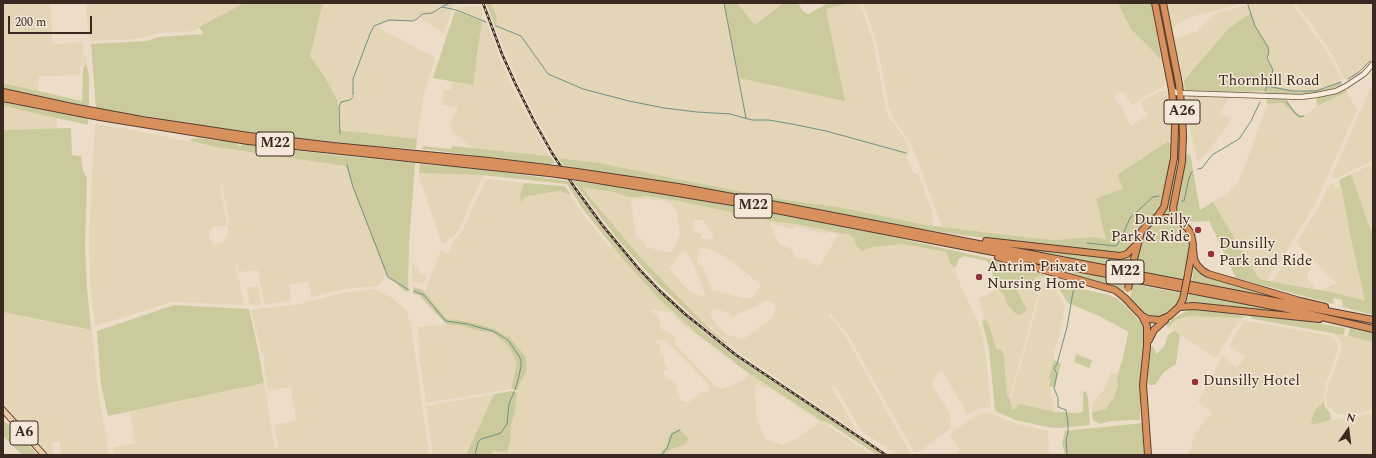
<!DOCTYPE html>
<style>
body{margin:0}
#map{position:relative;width:1376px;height:458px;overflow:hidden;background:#edddc8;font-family:Spectral,serif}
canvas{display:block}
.frame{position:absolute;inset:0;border:4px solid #3a2921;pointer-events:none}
.north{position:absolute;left:1328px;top:410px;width:40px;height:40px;-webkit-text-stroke:3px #f5e8d8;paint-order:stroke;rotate:14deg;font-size:11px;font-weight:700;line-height:16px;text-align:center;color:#3a2921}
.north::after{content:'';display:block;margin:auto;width:14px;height:18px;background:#3a2921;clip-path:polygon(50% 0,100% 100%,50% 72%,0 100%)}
.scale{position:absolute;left:8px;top:16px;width:84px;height:18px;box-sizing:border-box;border:2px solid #3a2921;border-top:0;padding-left:5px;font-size:12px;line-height:14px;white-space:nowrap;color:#3a2921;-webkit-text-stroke:3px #f5e8d8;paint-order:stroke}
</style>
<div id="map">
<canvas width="1376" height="458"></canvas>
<div class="frame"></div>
<div class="north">N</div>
<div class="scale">200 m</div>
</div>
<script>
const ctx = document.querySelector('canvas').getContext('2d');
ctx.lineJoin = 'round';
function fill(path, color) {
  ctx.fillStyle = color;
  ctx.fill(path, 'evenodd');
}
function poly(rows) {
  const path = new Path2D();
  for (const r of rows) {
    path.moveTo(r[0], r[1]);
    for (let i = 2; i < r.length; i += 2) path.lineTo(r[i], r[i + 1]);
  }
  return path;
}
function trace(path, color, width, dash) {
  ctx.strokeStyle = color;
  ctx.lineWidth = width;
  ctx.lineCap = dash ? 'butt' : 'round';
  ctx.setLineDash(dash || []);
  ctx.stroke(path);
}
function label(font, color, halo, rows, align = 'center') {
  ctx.font = font + ' Spectral,serif';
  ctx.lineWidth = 3;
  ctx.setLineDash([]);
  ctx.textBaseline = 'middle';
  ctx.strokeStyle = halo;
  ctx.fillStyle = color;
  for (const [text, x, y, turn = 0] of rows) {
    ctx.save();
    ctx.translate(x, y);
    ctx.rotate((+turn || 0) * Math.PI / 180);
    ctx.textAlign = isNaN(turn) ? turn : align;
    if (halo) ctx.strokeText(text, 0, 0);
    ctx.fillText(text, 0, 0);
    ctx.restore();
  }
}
const farmland = poly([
 [3,3,51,3,52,44,82,42,84,56,86,56,88,65,80,65,80,75,39,76,38,91,3,83],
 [87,3,244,3,199,27,196,31,160,33,138,39,91,41,86,16],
 [323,3,454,3,444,34,419,17,412,21,385,21,375,26,435,58,424,94,417,139,339,130,339,102,324,76,310,56],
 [490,3,724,3,739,78,819,95,838,64,826,8,850,3,860,3,873,41,887,114,904,138,910,151,907,157,914,174,918,174,932,211,933,226,908,222,838,207,786,200,634,171,599,163,558,158,530,106,514,72,495,28,496,26,497,16],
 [737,3,783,3,755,25],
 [863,3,1118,3,1128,25,1155,53,1159,58,1161,58,1165,80,1165,86,1149,94,1132,105,1122,91,1114,97,1125,112,1125,115,1131,126,1148,115,1140,103,1143,100,1162,91,1167,91,1170,103,1172,138,1117,175,1123,188,1096,199,1106,240,1094,237,1055,240,942,227,916,156,908,139,893,118,889,108,877,44],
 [1166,3,1245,3,1190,17,1172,28,1170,27],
 [1247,3,1292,3,1327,52,1342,79,1341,82,1316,91,1293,91,1267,86,1273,70,1267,58,1268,54,1263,39,1255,26,1250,13,1227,30,1183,80,1180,64,1173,40,1194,32,1195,33,1216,13,1247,5],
 [1295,3,1373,3,1373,58,1354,76,1347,80,1344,78,1333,56,1313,26],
 [482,6,483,19,455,10,456,7],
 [482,20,486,22,505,71,516,95,550,156,473,148,454,133,449,125,458,108,441,105,444,90,451,90,452,81,470,85,478,55],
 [1373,82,1373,161,1336,178,1332,178,1332,176],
 [1347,92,1357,110,1315,204,1301,228,1267,280,1259,279,1213,202,1225,195,1238,182,1245,167,1267,104,1273,103,1285,104,1299,118,1305,116,1317,106],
 [1187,96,1230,96,1220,113,1229,118,1231,121,1209,150,1199,161,1197,160,1191,134,1190,122,1186,103],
 [3,106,57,118,57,129,3,130],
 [95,124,134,130,215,147,346,166,359,202,387,274,378,286,343,289,311,297,309,282,289,284,291,301,266,304,264,303,258,270,239,272,238,265,236,266,244,305,172,302,95,326,90,282,89,234],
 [220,185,222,185,229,220,227,238,225,238,224,242,214,245,210,239,209,235,212,228,215,226,227,226,227,223],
 [1373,164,1373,233,1370,227,1351,174],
 [419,173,483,175,459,230,454,236,442,244,420,179],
 [491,179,524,183,520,194,521,202,523,198,527,196,560,191,567,193,570,195,586,218,610,248,612,246,646,285,673,313,695,332,747,372,822,421,829,424,828,426,872,455,664,455,670,450,681,447,684,435,678,430,668,438,667,446,659,455,488,455,495,451,507,452,511,427,515,412,517,390,522,379,527,370,526,357,508,337,500,332,470,322,451,320,445,318,425,292,441,250,449,254,453,242,463,230,483,185,486,180],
 [653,309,671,313,682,324,749,374,743,381,722,389,715,386,675,344,675,337,661,329,658,315,651,312],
 [657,339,666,341,679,354,710,386,708,392,702,392,695,397,692,397,690,403,680,400,675,381,668,379,664,374,663,371,668,371,667,365,664,363,664,355,661,354,660,344,656,343],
 [755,384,769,388,821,422,795,439,783,445,765,439,759,425,756,412],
 [1334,182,1336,188,1341,185,1350,235,1365,302,1321,290,1336,283,1296,243,1320,204,1328,187],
 [583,187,592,189,615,192,627,197,639,197,645,196,673,200,778,222,796,224,844,234,846,233,873,247,903,244,946,252,950,263,954,268,961,287,979,324,984,341,991,408,989,409,982,408,977,409,968,415,941,369,931,384,950,413,951,428,917,453,914,452,848,335,830,314,829,317,835,322,846,337,911,455,897,455,862,431,834,385,831,386,856,430,855,431,725,343,727,343,726,341,689,309,640,257,589,196,582,188],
 [634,199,643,199,662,200,673,204,673,207,677,211,680,236,677,239,677,242,673,251,669,253,646,247,645,243,636,237,631,202],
 [695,219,704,221,713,234,712,240,702,238,702,234,694,232,693,227],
 [770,223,793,229,795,226,826,234,829,232,838,235,819,266,812,264,812,261,795,257,790,248,780,245,774,234,775,228,770,226],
 [699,247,713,250,729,259,761,285,753,298,743,298,712,290,703,268,697,264],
 [682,251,686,252,697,270,696,274,700,279,706,297,691,293,669,269],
 [766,301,774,303,776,309,772,319,744,339,728,335,716,324,710,313,715,309,730,313,729,316,733,317],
 [1291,253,1301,261,1313,264,1308,272,1307,276,1308,280,1316,289,1272,281],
 [413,264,418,268,420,273,427,277,423,284,412,281,412,265],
 [1044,275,1046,276,1040,288,1010,397,1007,396,1004,357,995,345,989,325,985,320,982,321,984,316,982,307,978,298,987,295,996,288,1003,293,1008,305,1020,315,1027,310,1012,280,1032,285,1035,277,1042,277],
 [1045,282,1046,284,1053,286,1056,288,1065,307,1060,334,1059,336,1054,350,1054,360,1050,387,1055,412,1039,409,1011,410,1011,399,1043,284],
 [258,286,261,302,260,305,251,305,249,303,247,287],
 [375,289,378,290,392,298,407,311,412,332,429,455,114,455,113,447,135,443,130,412,264,383,275,449,278,448,274,425,296,421,291,387,268,391,263,362,265,361,264,359,261,351,251,310,300,304,342,293],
 [3,312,82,329,92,330,97,384,109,455,61,455,60,441,52,443,53,455,49,455,3,407],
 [1189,316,1217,317,1242,318,1233,330,1216,358,1168,327,1176,320],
 [1244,321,1248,321,1327,335,1331,336,1337,341,1338,349,1331,370,1326,381,1324,402,1320,405,1311,424,1373,413,1373,455,1189,455,1195,432,1212,414,1198,401,1223,356,1237,368,1245,357,1229,345],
 [451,324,458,325,480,331,491,332,497,336,506,344,511,350,517,363,511,389,426,403,419,353,418,327],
 [1333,333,1373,342,1373,410,1345,415,1337,414,1328,406,1326,400,1328,386,1334,372,1342,346,1341,342],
 [1110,373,1118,373,1117,377,1118,386,1114,397,1106,409,1092,412,1092,402,1104,390],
 [494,394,466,455,433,455,426,406],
 [982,413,991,414,1017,424,1048,431,1049,455,954,455,960,450,949,435,977,415]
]);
const green = poly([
 [244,3,323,3,310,56,324,76,338,101,339,130,417,139,416,149,360,145,278,136,191,124,96,108,91,44,147,41,158,37,204,34,199,27],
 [486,3,490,3,497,16,496,29],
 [724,3,737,3,755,25,783,3,798,3,803,11,808,14,825,5,825,3,850,3,826,9,845,101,739,78],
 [1118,3,1151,3,1161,58,1159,59,1155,53,1130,28],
 [455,11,482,21,473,85,433,78],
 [1250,13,1255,26,1268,47,1269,52,1266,58,1273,70,1267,86,1293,91,1305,91,1324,89,1341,82,1342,85,1337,87,1318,93,1304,94,1267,93,1265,91,1225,92,1185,90,1184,80,1227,30],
 [85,65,87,66,89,75,89,106,3,89,3,83,82,101,83,68],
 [1345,88,1347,92,1317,106,1316,97,1334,93],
 [1178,97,1180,138,1172,216,1162,215,1166,208,1175,164,1178,122,1177,100],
 [1266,97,1286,98,1290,105,1294,111,1300,115,1305,116,1299,118,1283,103,1267,104],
 [3,102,88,119,88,125,3,106],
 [71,128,72,155,81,156,83,171,87,178,85,248,87,287,91,330,3,312,3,130],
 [199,138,237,143,237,145,241,146,242,144,342,156,415,163,409,244,408,292,403,290,396,283,388,277,356,196,346,166,215,147,191,141,190,139],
 [1168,141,1171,145,1169,160,1171,161,1163,203,1157,213,1143,223,1134,243,1125,252,1117,253,968,236,902,226,713,190,564,166,558,158,599,163,681,180,786,200,838,207,926,225,1033,238,1055,240,1094,237,1106,240,1096,199,1123,188,1117,175],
 [423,146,451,149,452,146,550,156,555,163,548,164,422,149],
 [1187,154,1190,155,1191,158,1200,210,1213,202,1259,279,1335,293,1365,301,1350,235,1342,190,1339,180,1351,174,1369,225,1373,233,1373,315,1343,307,1342,300,1334,298,1333,304,1236,278,1209,221,1195,222,1185,220,1188,222,1181,220,1178,215,1184,219,1179,215,1176,209,1185,155],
 [420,164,479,169,568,181,604,229,627,256,656,289,701,330,741,360,884,455,877,455,827,422,822,421,747,372,695,332,659,299,623,259,582,208,567,184,481,175,419,173],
 [573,181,682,196,852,228,992,259,1017,266,1044,275,1044,276,1035,277,1032,285,1012,280,1027,310,1020,315,1017,315,1008,305,1003,293,996,288,992,272,987,261,964,256,960,258,958,260,957,266,954,268,950,263,946,252,903,244,873,247,861,251,854,241,855,239,846,233,844,234,796,224,778,222,673,200,645,196,639,197,627,197,615,192,592,189,583,187,583,188,589,196,640,257,687,306,709,328,726,342,727,343,725,343,701,324,658,284,619,241],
 [524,183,565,186,571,195,560,191,527,196,523,198,521,203,520,194],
 [1165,222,1171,223,1180,227,1186,234,1188,240,1190,249,1182,280,1136,271,1141,236,1147,228,1153,225],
 [1020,248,1114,258,1128,257,1130,258,1128,269],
 [1021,260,1126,282,1124,293,1117,287],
 [1194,266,1278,296,1277,298,1192,281],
 [1046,276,1073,287,1109,295,1118,299,1130,310,1141,323,1144,328,1145,337,1140,377,1140,418,1139,420,1110,421,1100,424,1093,420,1092,412,1106,409,1114,397,1118,386,1117,377,1123,358,1128,333,1127,331,1099,316,1068,303,1057,286,1046,280,1045,278],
 [1133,284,1180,293,1176,308,1174,310,1160,318,1144,315,1131,301,1130,298],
 [413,287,423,290,445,317,447,319,470,322,494,329,508,337,510,335,511,339,526,357,527,370,522,379,517,390,511,389,517,363,511,350,506,344,497,336,491,332,480,331,458,325,448,325,445,323,421,297,419,295,413,294],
 [1189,294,1212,298,1274,309,1273,311,1253,309,1252,307,1250,308,1203,303,1187,302],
 [174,305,249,309,258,349,264,383,108,416,101,384,97,331],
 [1189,310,1199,310,1245,316,1242,318,1189,316,1176,320,1168,327,1167,325,1166,324,1174,318],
 [1251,316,1304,321,1345,328,1344,334,1343,335,1253,319,1251,318],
 [985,320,987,321,989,325,995,345,997,349,1002,351,1004,357,1007,396,1010,398,1012,410,1015,409,1018,405,1020,404,1055,412,1080,413,1083,411,1083,392,1086,391,1088,398,1090,425,1058,428,1047,427,1016,420,997,412,995,410,989,348,982,321],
 [1350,328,1373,333,1373,342,1348,336],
 [1174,331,1180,335,1176,364,1164,372,1155,385,1148,385,1149,363,1151,347,1153,346,1156,353,1158,353,1165,345,1168,335],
 [1076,354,1092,360,1089,368,1074,362],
 [1054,360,1061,364,1055,387,1049,387,1051,379,1049,378],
 [512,391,517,392,515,412,511,426,510,442,507,452,495,451,488,455,466,455,494,394],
 [1324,402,1325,407,1330,413,1331,420,1311,425,1312,418,1316,409],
 [3,420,9,425,38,455,22,455,3,436],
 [1143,423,1144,455,1065,455,1062,443,1065,431],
 [679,429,686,436,688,439,686,444,670,450,664,455,659,455,667,446,668,438,671,433]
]);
const stream = poly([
 [724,3,746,118],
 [1248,5,1255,26,1268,47,1269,52,1267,58,1273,70,1265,91],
 [442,7,456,10,486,22],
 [496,26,521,36,548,74,583,89,629,101,664,108,697,112,730,114,752,120,769,120,797,125,826,131,906,153],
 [1348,79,1359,72,1370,61],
 [1267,86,1293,91,1316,91,1341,82],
 [353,95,353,79,370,34,374,26,389,20,413,21,417,19,422,14,432,13,443,6,451,3],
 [1287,102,1295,113,1300,117,1304,116],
 [340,134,339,107,341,102,350,100,353,97],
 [347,165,353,187,388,277,409,290],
 [1198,169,1202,168,1212,155,1239,139,1251,121,1260,102],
 [1182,201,1184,201,1189,178,1192,172],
 [1087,243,1116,246,1121,239,1130,218,1153,197,1159,196],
 [414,291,424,295,443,318,446,321,467,324,485,329,493,331,508,340,519,356,521,360,521,366,519,376,515,390],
 [475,455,478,442,481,439,501,433,504,428,507,424,509,404,514,392],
 [661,455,667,448,672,434,680,430],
 [1067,455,1066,440,1068,433,1068,423,1066,410,1058,407,1058,398,1054,388,1057,374,1054,368,1057,364,1067,327,1073,292,1077,283]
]);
const secondary = poly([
 [1172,90,1177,93,1301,97,1317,95,1336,91,1346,86,1364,74,1373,64]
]);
const primary = poly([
 [3,410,44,455]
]);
const highway = poly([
 [1163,3,1179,84,1182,112,1183,136,1182,162,1173,208,1174,215,1178,220],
 [3,92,72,107,142,120,249,136,333,146,489,161,547,168],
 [3,98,100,117,248,141,549,173],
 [577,172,678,187,792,208,1373,320],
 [579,177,745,204,1283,308,1373,329],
 [1155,220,1161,218,1173,218,1181,222,1188,229,1191,234,1193,245,1188,274],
 [986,241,1120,256,1127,254,1137,244],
 [1193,249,1194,259,1197,265,1203,271,1208,274,1300,301,1325,307],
 [998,257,1115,290,1125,298,1142,316,1148,319,1160,320,1169,316,1179,307,1183,299],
 [1133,263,1141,232,1149,223,1158,216,1164,207,1174,158,1175,126,1172,90,1155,3],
 [1179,307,1194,306,1319,319],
 [1142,316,1147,326,1147,346,1143,385,1148,455],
 [1149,340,1154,330,1165,320]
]);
const rail = poly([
 [483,3,502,54,515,83,534,121,552,153,575,188,603,226,639,269,660,291,685,314,736,355,886,455]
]);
const highwayBridge = poly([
 [547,168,577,172],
 [549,173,579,177],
 [1128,289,1133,263],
 [1183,299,1188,274]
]);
const markers = [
 [1198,230,4,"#96303f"],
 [1211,254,4,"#96303f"],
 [979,277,4,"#96303f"],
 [1195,382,4,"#96303f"]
];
const shields = [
 [1182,112,36],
 [275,144,38],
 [753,206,38],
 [1125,272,38],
 [24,433,28]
];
const shieldNames = [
 ["A26",1182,112],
 ["M22",275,144],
 ["M22",753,206],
 ["M22",1125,272],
 ["A6",24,433]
];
const streetNames = [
 ["Thornhill Road",1269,82]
];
const poiNames = [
 ["Dunsilly",1190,221,"right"],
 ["Park & Ride",1190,238,"right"],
 ["Dunsilly",1219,245],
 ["Park and Ride",1219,262],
 ["Antrim Private",987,268],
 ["Nursing Home",987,285],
 ["Dunsilly Hotel",1203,382]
];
fill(farmland, '#e3d5b6');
fill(green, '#cbca9c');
trace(stream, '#709083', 1);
trace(secondary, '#6b5041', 6);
trace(primary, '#573e31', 7);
trace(highway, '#573e31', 8);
trace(secondary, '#f8ecdc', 4.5);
trace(primary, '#eecca2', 5);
trace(highway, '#d8915d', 6);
trace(rail, '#3a2921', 2.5);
trace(rail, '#f5e8d8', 1, [3]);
trace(highwayBridge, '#573e31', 8, []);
trace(highwayBridge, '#d8915d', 6);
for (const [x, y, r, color] of markers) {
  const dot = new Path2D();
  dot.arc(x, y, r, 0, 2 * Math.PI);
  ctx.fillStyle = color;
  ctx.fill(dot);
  trace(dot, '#f5e8d8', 1.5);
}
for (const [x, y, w] of shields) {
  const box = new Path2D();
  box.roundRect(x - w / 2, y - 12, w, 24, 3);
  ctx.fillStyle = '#f5e8d8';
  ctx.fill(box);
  trace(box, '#3a2921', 1);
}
label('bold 14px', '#3a2921', null, shieldNames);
label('15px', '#3a2921', '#f5e8d8', streetNames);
label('15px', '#3a2921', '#f5e8d8', poiNames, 'left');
</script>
